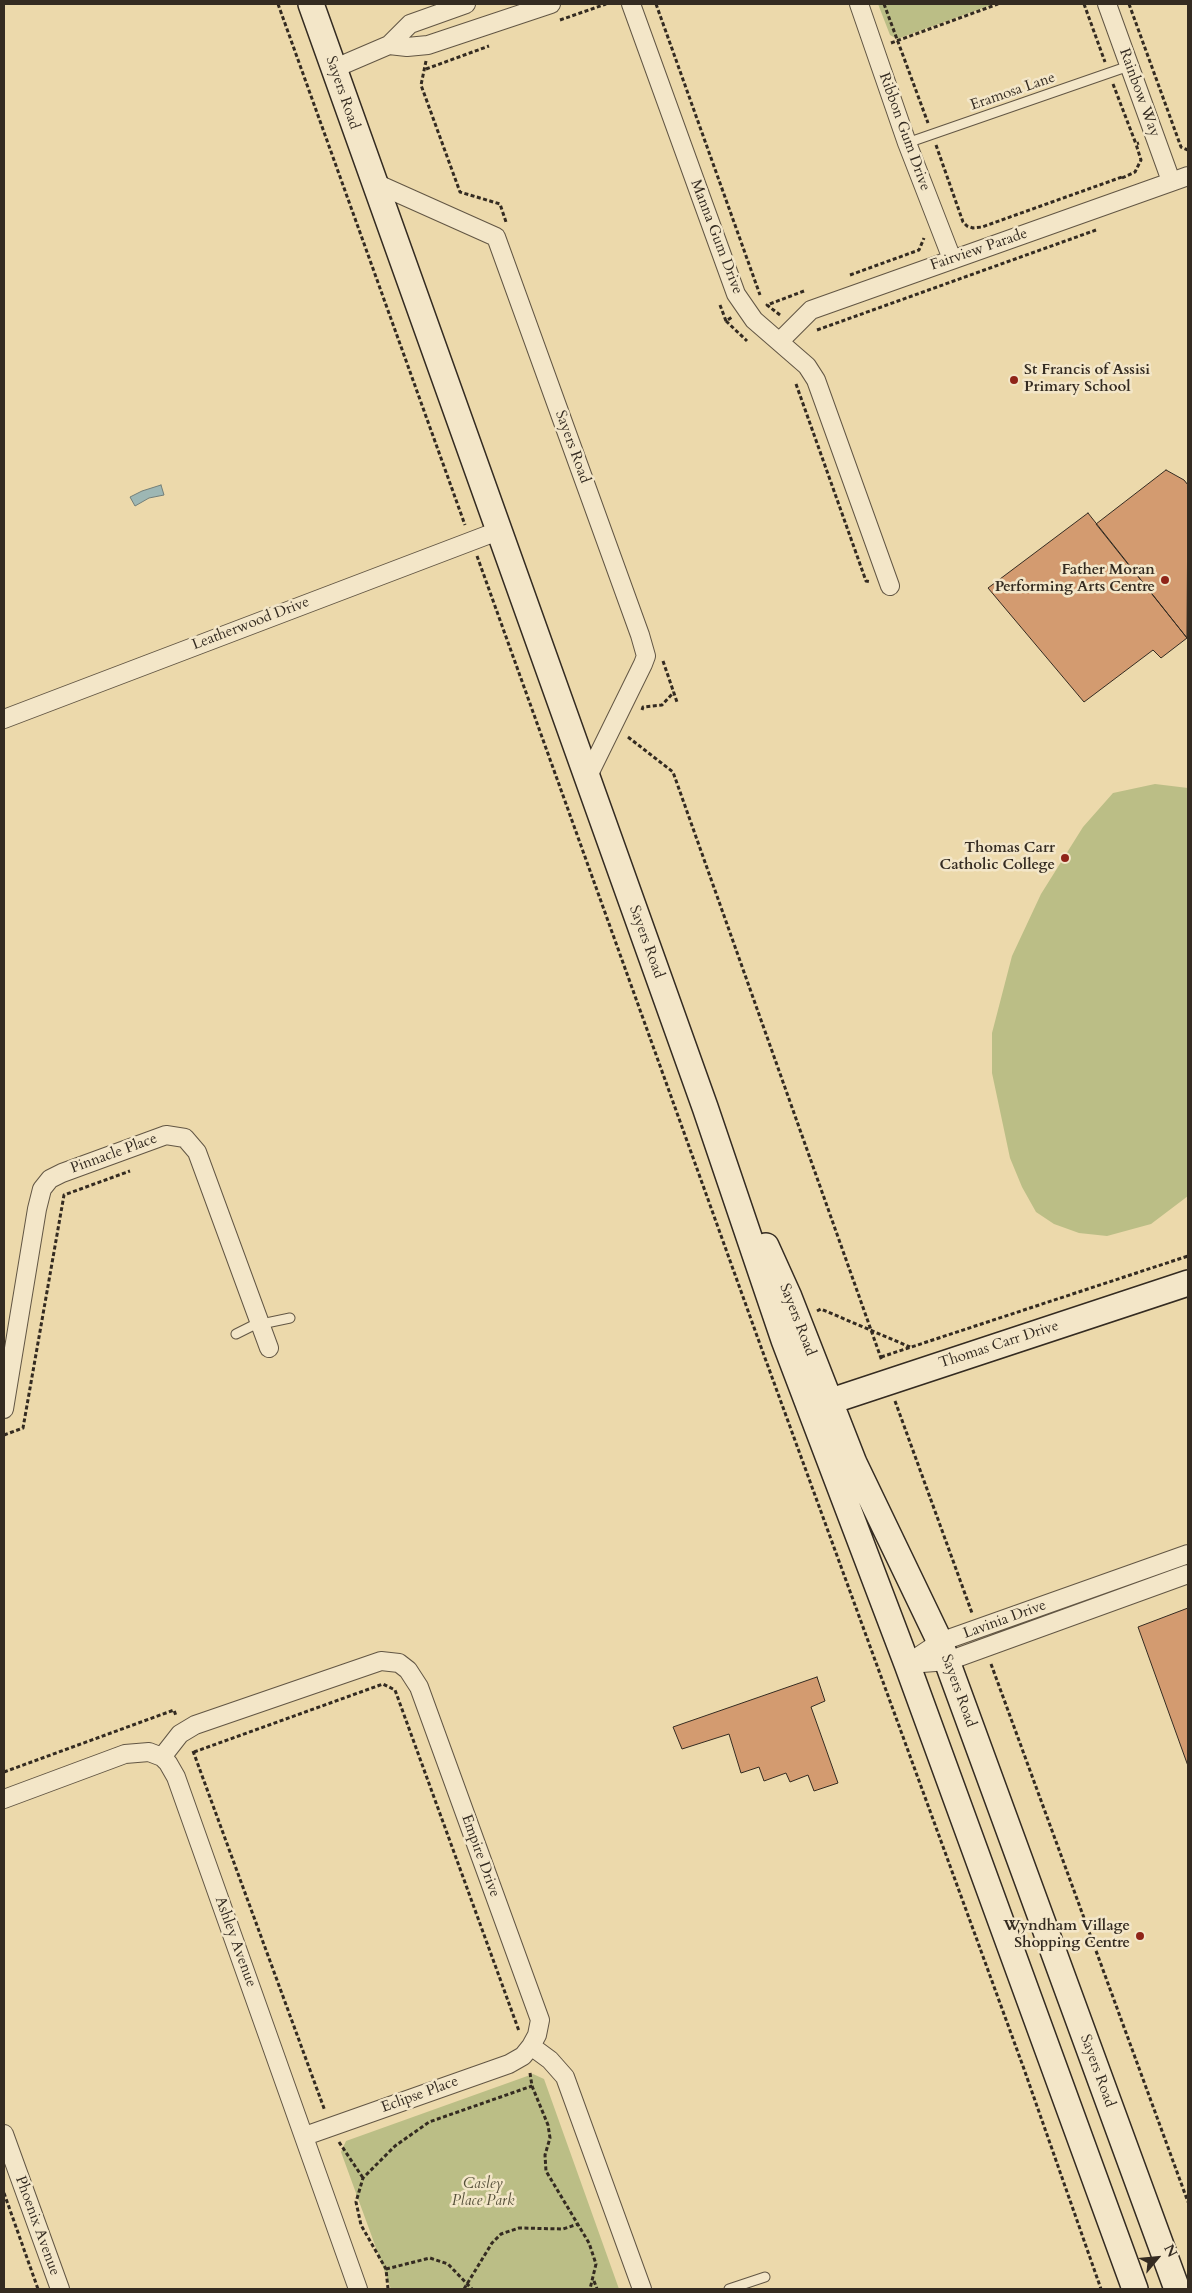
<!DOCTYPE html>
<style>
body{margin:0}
#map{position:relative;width:1192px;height:2293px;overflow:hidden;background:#ecd9ab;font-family:Cardo,serif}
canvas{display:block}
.frame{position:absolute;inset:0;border:5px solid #342b21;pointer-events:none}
.north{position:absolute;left:1132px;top:2233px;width:50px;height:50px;-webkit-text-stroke:4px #f3e6c8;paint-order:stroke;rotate:62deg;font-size:14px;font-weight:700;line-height:20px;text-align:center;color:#342b21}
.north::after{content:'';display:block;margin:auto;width:18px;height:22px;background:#342b21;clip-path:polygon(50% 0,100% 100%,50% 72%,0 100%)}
</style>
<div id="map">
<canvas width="1192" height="2293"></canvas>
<div class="frame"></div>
<div class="north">N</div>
</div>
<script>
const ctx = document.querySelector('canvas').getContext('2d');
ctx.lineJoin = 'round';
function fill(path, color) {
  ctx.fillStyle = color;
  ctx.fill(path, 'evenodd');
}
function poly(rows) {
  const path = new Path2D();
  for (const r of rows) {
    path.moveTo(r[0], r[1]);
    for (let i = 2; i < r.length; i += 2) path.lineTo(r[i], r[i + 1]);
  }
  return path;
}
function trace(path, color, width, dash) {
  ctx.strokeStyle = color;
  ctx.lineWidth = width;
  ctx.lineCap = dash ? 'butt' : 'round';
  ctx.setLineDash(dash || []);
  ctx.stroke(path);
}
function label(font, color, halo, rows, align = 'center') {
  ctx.font = font + ' Cardo,serif';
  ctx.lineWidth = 5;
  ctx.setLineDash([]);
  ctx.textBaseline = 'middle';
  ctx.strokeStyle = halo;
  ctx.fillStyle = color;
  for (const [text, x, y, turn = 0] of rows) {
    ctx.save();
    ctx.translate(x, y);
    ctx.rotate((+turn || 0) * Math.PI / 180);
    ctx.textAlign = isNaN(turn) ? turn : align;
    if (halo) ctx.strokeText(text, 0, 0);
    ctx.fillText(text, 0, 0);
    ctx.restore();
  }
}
const green = poly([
 [878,4,994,4,897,39,890,35],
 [1155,784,1188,788,1188,1196,1151,1224,1107,1236,1079,1233,1054,1224,1036,1212,1022,1187,1010,1158,992,1073,992,1033,1012,956,1041,894,1083,827,1113,793],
 [533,2074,544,2079,619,2289,391,2289,341,2152,346,2141]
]);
const water = poly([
 [161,485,164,495,149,498,135,506,130,497,142,491,161,485]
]);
const building = poly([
 [1166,470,1184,480,1188,485,1187,638,1096,524,1166,470],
 [1088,513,1187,638,1161,658,1153,650,1084,702,988,588,1088,513],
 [1188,1608,1188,1766,1138,1627,1188,1608],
 [817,1677,825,1701,811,1707,838,1783,814,1791,808,1775,790,1782,786,1773,764,1781,759,1767,741,1773,729,1734,682,1749,673,1727,817,1677]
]);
const path = poly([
 [278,4,465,525],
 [656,4,760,295],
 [884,4,928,123],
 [1084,4,1105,62],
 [1129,4,1181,147,1188,150],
 [560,20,606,4],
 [891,43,998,4],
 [426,61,421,85,460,192,500,204,506,222],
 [426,69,489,46],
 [1113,84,1136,144],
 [936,145,963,222,967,226,973,228,982,227,1122,177],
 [1122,178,1135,172,1141,160,1136,144,1139,143],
 [850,275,919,250,924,238],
 [720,305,726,321,732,317],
 [780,315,767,305,804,291],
 [726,321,747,341],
 [817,330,1096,230],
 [796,384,866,581,871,582],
 [477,556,761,1347,1024,2069,1101,2289],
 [663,661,677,702],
 [642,710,643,707,662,705,674,692],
 [628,737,673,772,882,1361],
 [817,1311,821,1309,910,1347],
 [881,1357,1188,1256],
 [895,1401,972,1613],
 [4,1435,23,1428,64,1195,130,1171],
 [991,1664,1188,2202],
 [193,1751,325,2111],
 [194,1752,383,1684,395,1690,519,2031],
 [4,1772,174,1710,176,1716],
 [530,2073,532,2086,548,2125,550,2138,545,2155,546,2171,589,2243,596,2264,590,2289],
 [339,2142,363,2178],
 [4,2193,38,2289],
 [386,2269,430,2258,448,2264,472,2289],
 [594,2281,597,2289],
 [388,2289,386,2269,361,2225,356,2202,363,2178,395,2146,429,2122,532,2086],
 [464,2289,492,2243,501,2234,519,2228,563,2229,578,2224]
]);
const lane = poly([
 [907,143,1129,66],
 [236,1334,252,1326,290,1318],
 [729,2289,765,2277]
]);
const street = poly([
 [631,4,736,294,754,320,807,366,816,380,890,586],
 [859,4,907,143,952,259],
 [1107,4,1171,181],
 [389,45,407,47,428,45,551,4],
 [333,69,389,45,410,24,466,4],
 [373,182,496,237,640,635,646,656,643,664,587,778],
 [780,341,811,310,1188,176],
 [4,719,498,531],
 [4,1409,37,1209,42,1189,50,1179,62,1173,166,1135,185,1138,197,1152,269,1348],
 [907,1664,940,1642,1188,1554],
 [909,1664,948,1661,1188,1574],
 [162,1757,180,1734,195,1725,381,1661,399,1663,408,1670,419,1687,540,2020,537,2035,531,2046,550,2060,565,2077,642,2289],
 [4,1799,125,1754,149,1752,162,1757,168,1763,176,1777,358,2289],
 [4,2134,60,2289],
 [305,2136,509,2064,523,2056,531,2046]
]);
const secondary = poly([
 [311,4,705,1107,784,1340,907,1664,1135,2289],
 [766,1246,789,1297,854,1463,940,1642,1177,2289],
 [813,1407,1188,1283]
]);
const markers = [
 [1014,380,5,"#8f2418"],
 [1165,580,5,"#8f2418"],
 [1065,858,5,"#8f2418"],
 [1140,1936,5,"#8f2418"]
];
const streetNames = [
 ["Eramosa Lane",1013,92,-19],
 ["Sayers Road",342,93,71],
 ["Rainbow Way",1139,93,70],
 ["Ribbon Gum Drive",904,132,70],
 ["Manna Gum Drive",716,237,69],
 ["Fairview Parade",979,250,-19],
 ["Sayers Road",572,447,70],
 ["Leatherwood Drive",251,624,-21],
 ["Sayers Road",646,942,70],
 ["Pinnacle Place",114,1154,-20],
 ["Sayers Road",797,1320,69],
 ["Thomas Carr Drive",999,1345,-18],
 ["Lavinia Drive",1005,1620,-20],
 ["Sayers Road",958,1691,70],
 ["Empire Drive",480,1856,70],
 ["Ashley Avenue",235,1942,70],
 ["Sayers Road",1097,2071,70],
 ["Eclipse Place",420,2095,-20],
 ["Phoenix Avenue",37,2226,70]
];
const poiNames = [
 ["St Francis of Assisi",1024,371,"left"],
 ["Primary School",1024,388,"left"],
 ["Father Moran",1155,571],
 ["Performing Arts Centre",1155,588],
 ["Thomas Carr",1055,849],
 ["Catholic College",1055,866],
 ["Wyndham Village",1130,1927],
 ["Shopping Centre",1130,1944]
];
const parkNames = [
 ["Casley",483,2185],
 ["Place Park",483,2202]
];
fill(green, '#bbbe86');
fill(water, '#9db7b4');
trace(water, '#737f79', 1);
fill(building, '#d39b70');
trace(building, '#342b21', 1);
trace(lane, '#625644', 11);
trace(street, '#625644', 20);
trace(secondary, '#342b21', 28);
trace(path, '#342b21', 3, [4, 2.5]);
trace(lane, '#f3e6c8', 9);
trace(street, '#f3e6c8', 18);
trace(secondary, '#f3e6c8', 25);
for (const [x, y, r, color] of markers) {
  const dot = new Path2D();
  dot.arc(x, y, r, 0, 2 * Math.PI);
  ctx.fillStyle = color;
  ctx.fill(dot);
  trace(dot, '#f3e6c8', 2);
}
label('15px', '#342b21', '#f3e6c8', streetNames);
label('bold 15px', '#342b21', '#f3e6c8', poiNames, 'right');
label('italic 15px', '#56503a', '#f3e6c8', parkNames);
</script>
